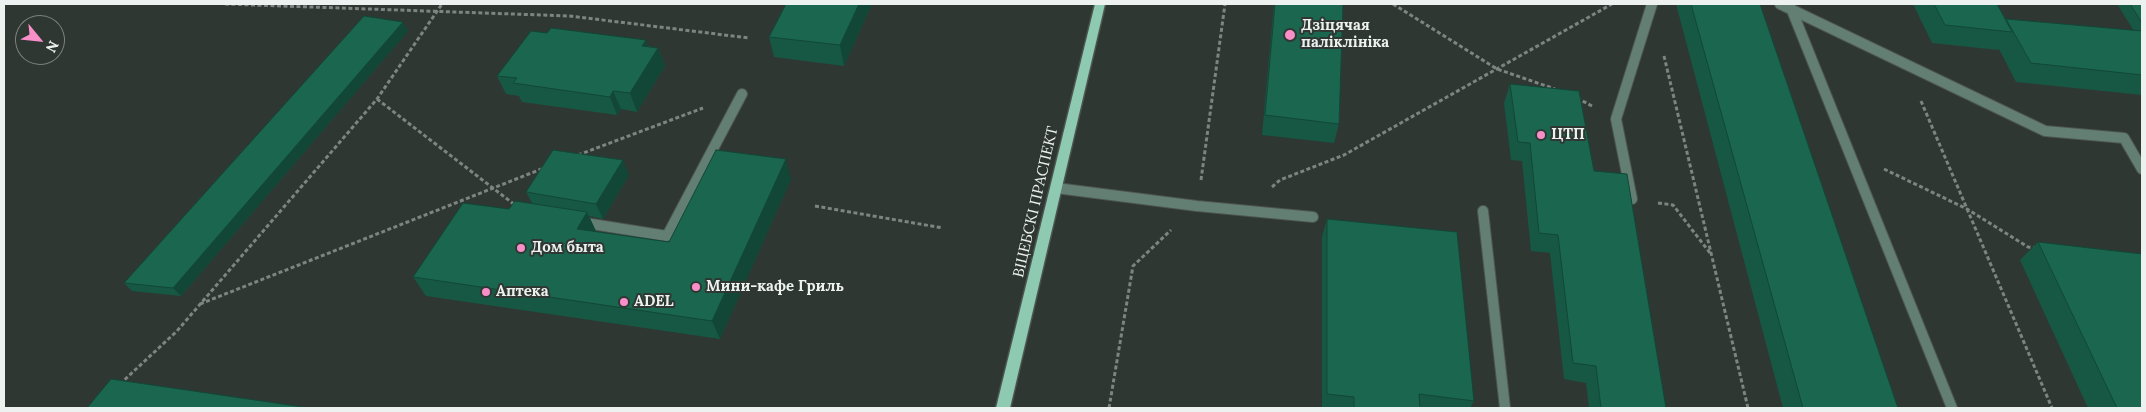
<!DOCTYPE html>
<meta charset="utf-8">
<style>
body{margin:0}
#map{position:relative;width:2146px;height:412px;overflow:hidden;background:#2f3733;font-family:Lora,serif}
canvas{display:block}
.frame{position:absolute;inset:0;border:5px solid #edf2f0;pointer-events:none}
.north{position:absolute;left:15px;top:15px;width:50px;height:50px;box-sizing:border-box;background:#2f3733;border:1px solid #7b827f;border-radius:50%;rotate:118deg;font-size:14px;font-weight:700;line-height:20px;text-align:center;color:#edf2f0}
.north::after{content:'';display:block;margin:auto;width:18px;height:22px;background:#f98fc9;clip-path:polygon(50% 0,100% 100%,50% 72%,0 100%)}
</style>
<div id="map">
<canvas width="2146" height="412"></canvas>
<div class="frame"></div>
<div class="north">N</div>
</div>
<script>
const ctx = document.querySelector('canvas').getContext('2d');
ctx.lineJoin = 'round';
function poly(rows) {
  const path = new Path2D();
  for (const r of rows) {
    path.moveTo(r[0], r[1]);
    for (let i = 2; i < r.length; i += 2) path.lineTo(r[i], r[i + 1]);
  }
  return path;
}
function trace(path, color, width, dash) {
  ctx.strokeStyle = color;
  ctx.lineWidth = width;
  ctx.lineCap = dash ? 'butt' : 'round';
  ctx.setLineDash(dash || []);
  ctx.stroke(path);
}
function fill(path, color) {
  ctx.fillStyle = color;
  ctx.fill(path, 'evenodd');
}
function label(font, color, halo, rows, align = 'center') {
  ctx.font = font + ' Lora,serif';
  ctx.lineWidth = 4;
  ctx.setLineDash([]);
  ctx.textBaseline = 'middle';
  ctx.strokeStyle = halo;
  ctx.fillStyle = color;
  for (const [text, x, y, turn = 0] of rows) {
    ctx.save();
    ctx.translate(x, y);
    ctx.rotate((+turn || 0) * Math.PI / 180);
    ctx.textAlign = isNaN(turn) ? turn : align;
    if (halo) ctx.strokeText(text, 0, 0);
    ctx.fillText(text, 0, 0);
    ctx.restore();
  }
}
const path = poly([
 [225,4,570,16,749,38],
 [1393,4,1497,69,1555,89],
 [1664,56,1748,408],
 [1577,98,1592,106],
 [377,99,515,205],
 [1921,101,2052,408],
 [578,155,703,108],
 [1884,169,1967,209,2028,247,2036,248],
 [1201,180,1225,4],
 [1272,187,1280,180,1344,155,1612,4],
 [1658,203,1673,205,1710,253],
 [815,206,943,228],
 [200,304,544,168],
 [120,384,177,331,377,99,442,4],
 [1109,408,1133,266,1171,230]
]);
const lane = poly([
 [1780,4,2045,131,2124,138,2142,169],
 [1791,8,1952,408],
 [1056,188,1197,206,1313,217],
 [1632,199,1616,119,1652,4],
 [1483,211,1505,408],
 [579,222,667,236,742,94]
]);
const primary = poly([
 [1095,4,1105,4,1010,408,996,408,1095,4]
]);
const wall = poly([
 [872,4,844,66,774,57,769,37],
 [1274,4,1343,4,1339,124,1334,143,1262,135],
 [1676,4,1760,4,1898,408,1783,408],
 [1913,4,1997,4,2006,19,2134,31,2117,4,2142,4,2142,95,2016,82,1999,49,1998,50,1932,43],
 [408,31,181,296,132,291,124,283],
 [648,46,658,48,665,66,637,112,621,109,617,115,522,102,519,96,506,94,497,76],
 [1510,84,1594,171,1666,408,1589,408,1586,383,1564,379,1550,253,1531,251,1522,161,1511,160,1504,103],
 [629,175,603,219,589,216,596,232,669,242,791,179,720,339,426,296,413,277,509,209,532,203,526,192],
 [1327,219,1474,401,1470,408,1322,408,1322,237],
 [2038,242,2142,408,2088,408,2020,260]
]);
const shadedWall = poly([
 [859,4,872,4,844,66,840,45],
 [403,22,408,31,181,296,173,288],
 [646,40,652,58,658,48,665,66,637,112,630,93,642,46],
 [613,91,621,109,617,115,610,97],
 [786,159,791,179,720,339,712,321],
 [623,160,629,175,603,219,596,204],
 [587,212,596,231,586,248,577,229]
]);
const building = poly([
 [786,4,859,4,840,45,769,37,786,4],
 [1275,4,1343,4,1339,124,1265,115,1275,4],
 [1691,4,1760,4,1898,408,1803,408,1691,4],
 [1934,4,1997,4,2012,32,1945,25,1934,4],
 [2130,4,2142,4,2142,23,2130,4],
 [364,16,403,22,173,288,124,283,364,16],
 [2006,19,2142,31,2142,75,2031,63,2006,19],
 [551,28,646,40,642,46,658,48,630,93,613,91,610,97,513,83,517,78,497,76,531,31,547,33,551,28],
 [1510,84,1579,91,1594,171,1627,174,1666,408,1601,408,1596,366,1573,363,1558,235,1539,233,1530,143,1518,142,1510,84],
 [553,150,623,160,596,204,526,192,553,150],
 [716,150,786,159,712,321,413,277,463,203,509,209,515,201,587,212,577,229,669,242,716,150],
 [1327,219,1457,232,1474,401,1419,394,1420,408,1354,408,1354,397,1327,394,1327,219],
 [2038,242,2142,254,2142,408,2117,408,2038,242],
 [111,379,310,408,87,408,111,379]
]);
const markers = [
 [1290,35,6,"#f98fc9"],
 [1541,135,5,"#f98fc9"],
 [521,248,5,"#f98fc9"],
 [696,287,5,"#f98fc9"],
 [486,292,5,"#f98fc9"],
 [624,302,5,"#f98fc9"]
];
const poiNames = [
 ["Дзіцячая",1301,26],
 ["паліклініка",1301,43],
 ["ЦТП",1551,135],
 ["Дом быта",531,248],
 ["Мини-кафе Гриль",706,287],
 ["Аптека",496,292],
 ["ADEL",634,302]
];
const streetNames = [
 ["ВІЦЕБСКІ ПРАСПЕКТ",1036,202,-77]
];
trace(lane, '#4d5551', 12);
trace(primary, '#4d5551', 3);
trace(path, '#7d8481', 3, [4, 2.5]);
trace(lane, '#637f73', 10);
fill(primary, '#8ec9b1');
fill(wall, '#165843');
fill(shadedWall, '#124737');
fill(building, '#1a664e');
trace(building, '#124737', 1);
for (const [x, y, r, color] of markers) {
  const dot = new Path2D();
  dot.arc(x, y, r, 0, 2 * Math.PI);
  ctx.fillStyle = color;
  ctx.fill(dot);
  trace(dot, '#2f3733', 2);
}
label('bold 15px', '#edf2f0', '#2f3733', poiNames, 'left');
label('15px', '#edf2f0', '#2f3733', streetNames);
</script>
